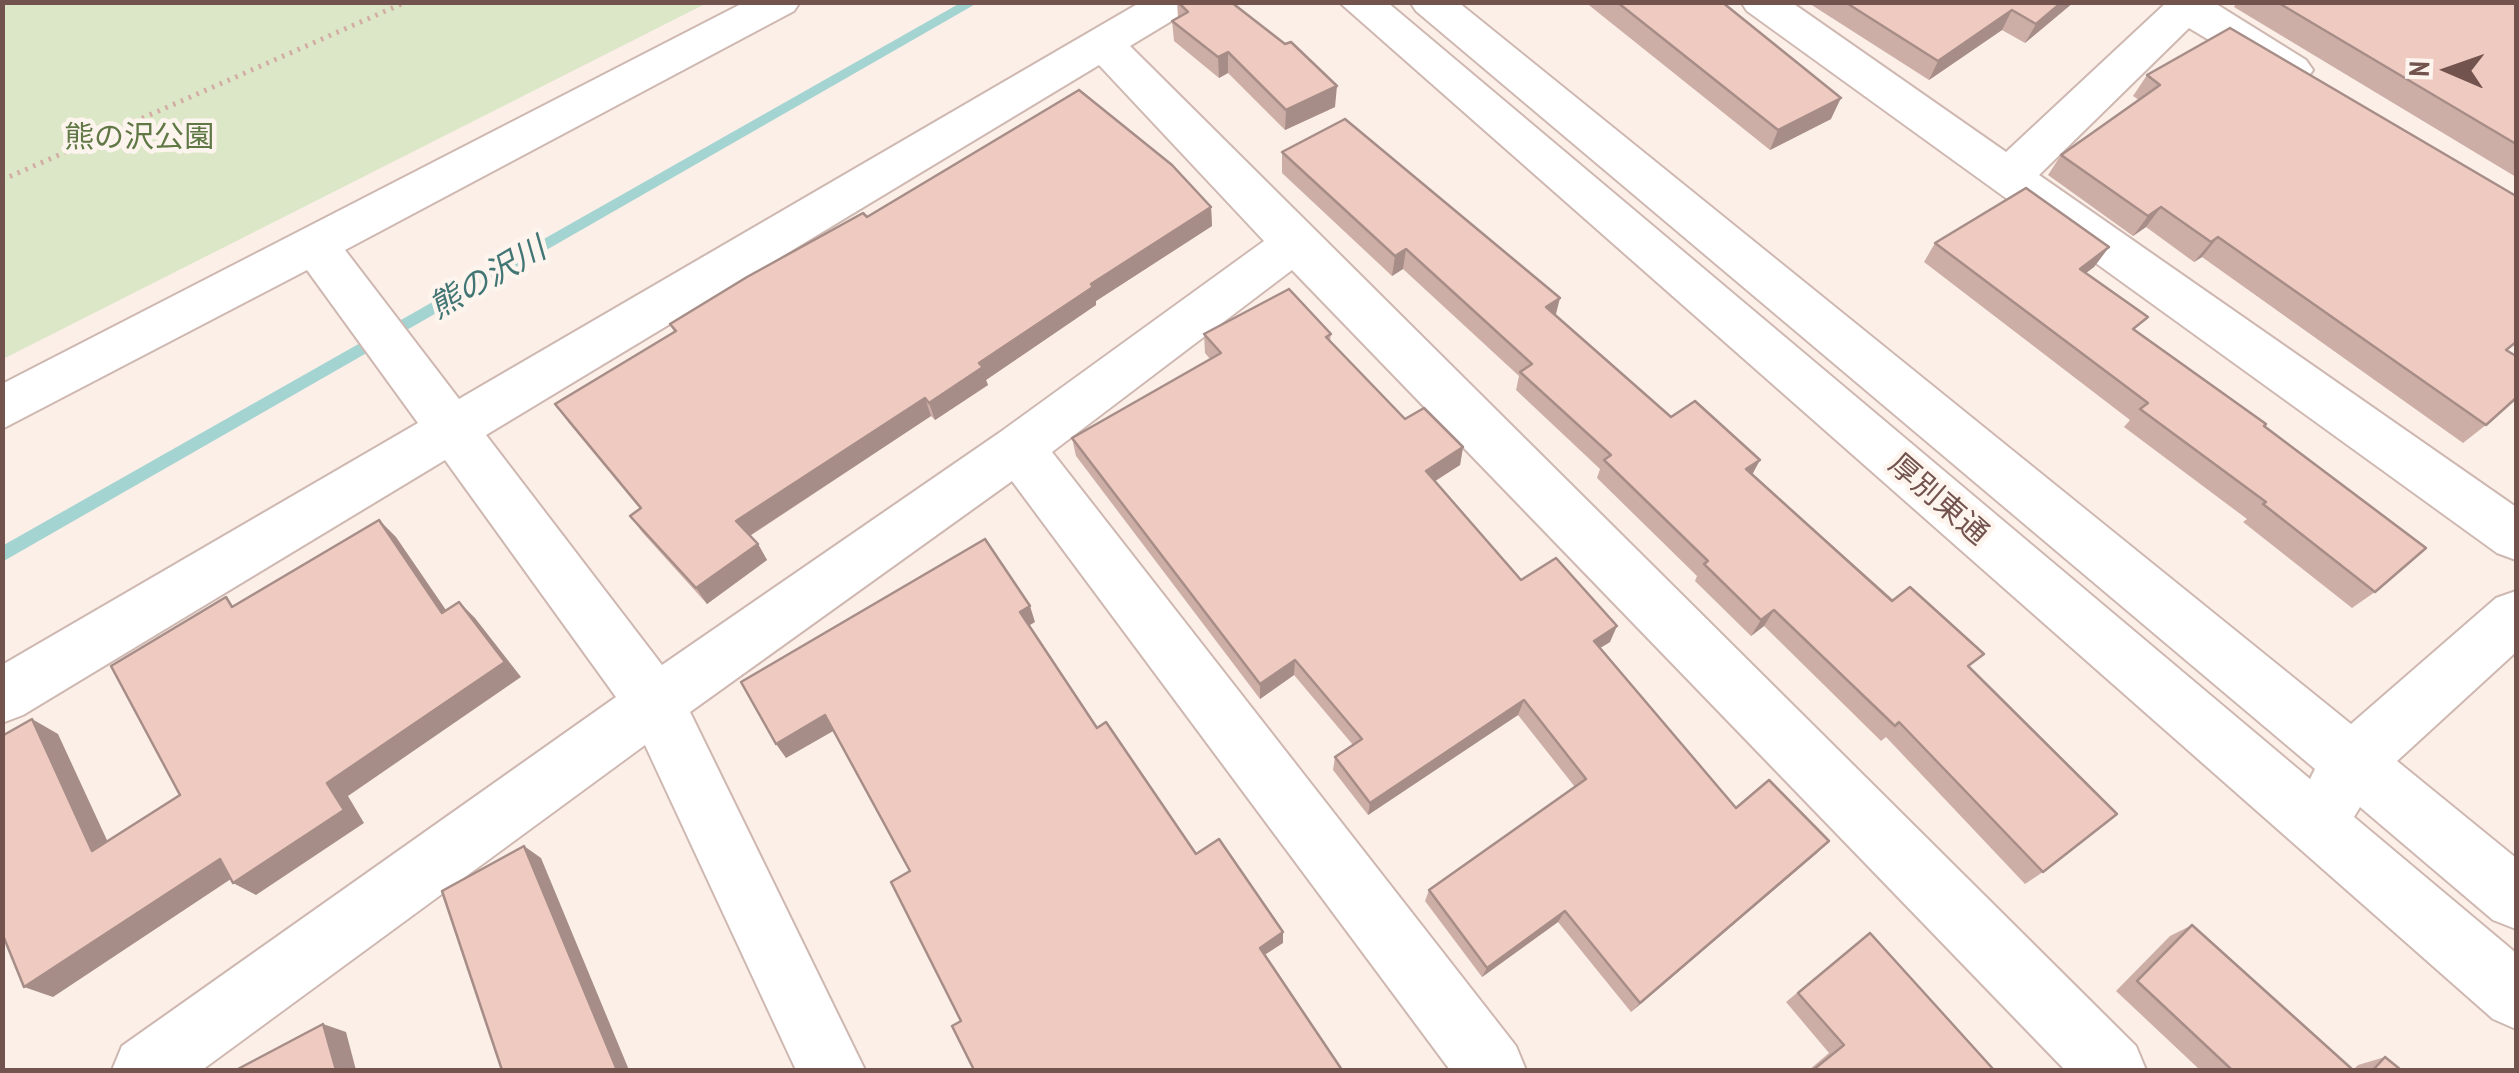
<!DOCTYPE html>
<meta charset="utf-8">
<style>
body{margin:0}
#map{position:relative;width:2519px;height:1073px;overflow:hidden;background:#fbefe8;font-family:"PT Sans Narrow",sans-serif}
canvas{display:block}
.frame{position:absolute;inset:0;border:5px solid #73534e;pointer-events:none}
.north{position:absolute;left:2399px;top:20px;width:100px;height:100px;-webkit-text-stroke:8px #fef4ee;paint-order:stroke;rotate:272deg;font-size:28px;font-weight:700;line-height:40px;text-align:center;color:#73534e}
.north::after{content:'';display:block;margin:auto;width:35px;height:45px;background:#73534e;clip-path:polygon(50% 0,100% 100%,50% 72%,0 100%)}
</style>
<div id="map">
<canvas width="2519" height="1073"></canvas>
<div class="frame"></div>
<div class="north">N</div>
</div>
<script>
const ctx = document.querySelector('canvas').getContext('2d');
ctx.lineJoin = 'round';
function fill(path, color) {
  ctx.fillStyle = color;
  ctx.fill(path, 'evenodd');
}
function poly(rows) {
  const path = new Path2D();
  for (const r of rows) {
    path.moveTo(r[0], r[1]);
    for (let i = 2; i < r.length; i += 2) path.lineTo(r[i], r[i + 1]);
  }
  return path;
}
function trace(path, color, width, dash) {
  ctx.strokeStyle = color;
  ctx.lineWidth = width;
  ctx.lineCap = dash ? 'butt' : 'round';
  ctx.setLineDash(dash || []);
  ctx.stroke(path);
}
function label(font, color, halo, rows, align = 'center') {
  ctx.font = font + ' "PT Sans Narrow","Noto Sans JP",sans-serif';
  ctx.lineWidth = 9;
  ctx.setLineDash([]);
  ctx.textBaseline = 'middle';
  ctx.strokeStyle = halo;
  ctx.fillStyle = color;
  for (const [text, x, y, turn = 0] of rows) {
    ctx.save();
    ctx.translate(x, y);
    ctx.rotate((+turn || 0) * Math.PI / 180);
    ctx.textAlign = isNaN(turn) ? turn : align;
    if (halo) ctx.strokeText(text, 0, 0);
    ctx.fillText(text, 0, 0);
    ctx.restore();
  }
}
const green = poly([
 [3,2,707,2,707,3,3,359]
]);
const stream = poly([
 [962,2,979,2,2,562,2,546,962,2]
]);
const path = poly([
 [2,180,406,2]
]);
const minor = poly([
 [745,2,800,2,794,11,345,250,459,399,1141,2,1194,2,1188,11,1130,46,2136,1046,2146,1070,2065,1070,1292,270,1052,452,1516,1046,1526,1070,1450,1070,1012,481,690,712,865,1070,796,1070,645,745,202,1070,112,1070,122,1046,616,697,445,460,23,715,2,723,2,665,418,423,307,270,2,429,2,384,745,2],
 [1099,65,1264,241,999,433,662,665,486,435,1099,65],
 [1339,2,1387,2,2310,779,2315,769,1416,11,1410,2,1458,2,2351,724,2496,598,2516,591,2516,652,2397,761,2516,858,2516,929,2493,920,2360,807,2354,817,2516,953,2516,1029,2493,1019,1339,2],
 [1741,2,1791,2,2006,152,2167,2,2213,2,2306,60,2313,70,2306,80,2291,85,2276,80,2189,28,2039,175,2516,507,2516,560,2497,553,1747,11,1741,2]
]);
const wall = poly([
 [1177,2,1231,2,1335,107,1285,130,1228,73,1219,78,1174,41,1172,21,1178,18],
 [1585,2,1722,2,1831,119,1770,150],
 [1807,2,2074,2,2025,43,2002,30,1929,80],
 [2237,2,2516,2,2516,177,2234,7],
 [2147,75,2516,196,2516,343,2507,350,2486,425,2463,443,2202,257,2194,262,2146,227,2133,236,2048,175,2061,155,2139,100,2133,96],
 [1282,152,1555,315,1671,417,1752,474,1970,668,2043,872,2025,884,1886,737,1881,741,1764,626,1751,636,1695,581,1697,576,1597,478,1600,469,1516,390,1519,376,1403,269,1392,276,1282,173],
 [1211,207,1212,226,1096,301,1096,305,986,380,988,385,935,420,931,416,750,536,758,544,767,560,707,604,642,532,630,516,640,509,568,422,555,404,674,332,670,324,867,217],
 [1935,243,2109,247,2094,267,2086,273,2136,331,2264,426,2375,592,2352,608,2243,522,2247,519,2124,427,2130,420,1924,262],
 [1204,334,1331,334,1330,341,1405,419,1463,447,1460,465,1434,481,1521,580,1610,642,1600,648,1736,808,1817,853,1631,1012,1558,922,1482,977,1425,901,1429,890,1575,787,1518,715,1368,815,1333,770,1335,757,1353,745,1294,675,1260,699,1076,456,1072,438,1210,359,1205,353],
 [2192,925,2353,1070,2200,1070,2116,991,2170,936],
 [1856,944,1994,1070,1809,1070,1829,1053,1786,1002],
 [2385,1057,2401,1070,2353,1070,2358,1065]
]);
const shadedWall = poly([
 [2062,2,2074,2,2025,43,2036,24],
 [2012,10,2002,30,1929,80,1938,61],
 [1228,52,1228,73,1219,78,1218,57],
 [1337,86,1335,107,1285,130,1286,110],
 [1841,98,1831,119,1770,150,1778,130],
 [1211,207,1212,226,1096,301,1096,305,986,380,988,385,935,420,929,403,979,363,1091,284],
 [2161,207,2146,227,2133,236,2148,216],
 [2218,237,2202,257,2194,262,2211,242],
 [2109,247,2094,267,2066,288,2080,269],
 [1406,249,1403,269,1392,276,1395,256],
 [1560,298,1555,318,1546,307],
 [925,398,931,416,746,538,736,521],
 [1463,447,1460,465,1423,489,1426,471],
 [1760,460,1751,477,1746,469],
 [379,520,396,537,459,629,442,613],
 [758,544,767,560,707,604,696,588],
 [459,602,475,618,521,677,348,796,364,823,256,895,233,883],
 [1030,606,1035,622,1025,628,1020,612],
 [1774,610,1764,626,1751,636,1761,620],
 [1617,626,1610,642,1587,656,1594,641],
 [1295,660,1294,675,1260,699,1260,684],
 [1524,700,1518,715,1368,815,1370,803],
 [825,715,835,730,786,758,776,744],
 [32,719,58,734,118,864,92,851],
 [1829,841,1817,853,1631,1012,1640,1003],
 [524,846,541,858,629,1070,617,1070],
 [220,859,243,871,53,997,24,987],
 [1565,911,1558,922,1482,977,1487,968],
 [1283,932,1283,943,1260,958,1260,948],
 [323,1024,346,1032,356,1070,336,1070]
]);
const building = poly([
 [1178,2,1231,2,1285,44,1291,42,1337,86,1286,110,1228,52,1218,57,1172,21,1188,12,1178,2],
 [1617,2,1722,2,1841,98,1778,130,1617,2],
 [1845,2,2062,2,2036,24,2012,10,1938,61,1845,2],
 [2277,2,2516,2,2516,144,2277,2],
 [2230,28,2516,196,2516,342,2506,350,2516,356,2516,398,2486,425,2218,237,2211,242,2161,207,2148,216,2061,155,2160,85,2147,75,2230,28],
 [1079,90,1172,165,1211,207,1091,284,1093,287,979,363,983,367,929,403,925,398,736,521,758,544,696,588,630,516,641,508,555,404,676,331,670,324,747,277,863,213,867,217,1079,90],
 [1345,119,1560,298,1546,307,1671,417,1695,401,1760,460,1746,469,1892,601,1910,587,1984,654,1968,666,2117,814,2043,872,1899,722,1895,726,1774,610,1761,620,1704,564,1708,561,1604,460,1611,455,1520,372,1532,364,1406,249,1395,256,1282,152,1345,119],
 [2026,188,2109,247,2080,269,2148,317,2133,329,2266,424,2264,426,2426,548,2375,592,2263,504,2266,502,2140,409,2148,403,1935,243,2026,188],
 [1289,289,1331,334,1326,337,1405,419,1424,408,1463,447,1426,471,1521,580,1556,558,1617,626,1594,641,1736,808,1769,780,1829,841,1640,1003,1565,911,1487,968,1429,890,1586,779,1524,700,1370,803,1335,757,1362,739,1295,660,1260,684,1072,438,1221,353,1204,334,1289,289],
 [379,520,442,613,459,602,505,662,327,783,344,810,233,883,220,859,24,987,2,933,2,736,32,719,92,851,180,795,111,666,226,597,232,607,379,520],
 [985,539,1030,606,1020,612,1097,728,1106,722,1196,854,1219,839,1283,932,1260,948,1342,1070,974,1070,952,1026,961,1021,891,882,910,871,825,715,776,744,741,682,985,539],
 [524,846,617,1070,502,1070,442,891,524,846],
 [2192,925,2353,1070,2232,1070,2137,981,2192,925],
 [1870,933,1994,1070,1813,1070,1844,1045,1798,993,1870,933],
 [323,1024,336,1070,236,1070,323,1024],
 [2385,1057,2401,1070,2373,1070,2385,1057]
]);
const parkNames = [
 ["熊の沢公園",139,138]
];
const streetNames = [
 ["厚別東通",1938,500,41]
];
const waterNames = [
 ["熊の沢川",488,279,-30]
];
fill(green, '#dbe7c7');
fill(stream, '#a4d4d1');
trace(minor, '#ceb8b1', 4);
trace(path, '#d3aca4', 5, [2.5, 6]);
fill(minor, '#fff');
fill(wall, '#cdaea6');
fill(shadedWall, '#a78d87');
fill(building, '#eecac1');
trace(building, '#a78d87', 2.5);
label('30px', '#5f7846', '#fef4ee', parkNames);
label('30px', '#73534e', '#fef4ee', streetNames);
label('italic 32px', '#427674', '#fef4ee', waterNames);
</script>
